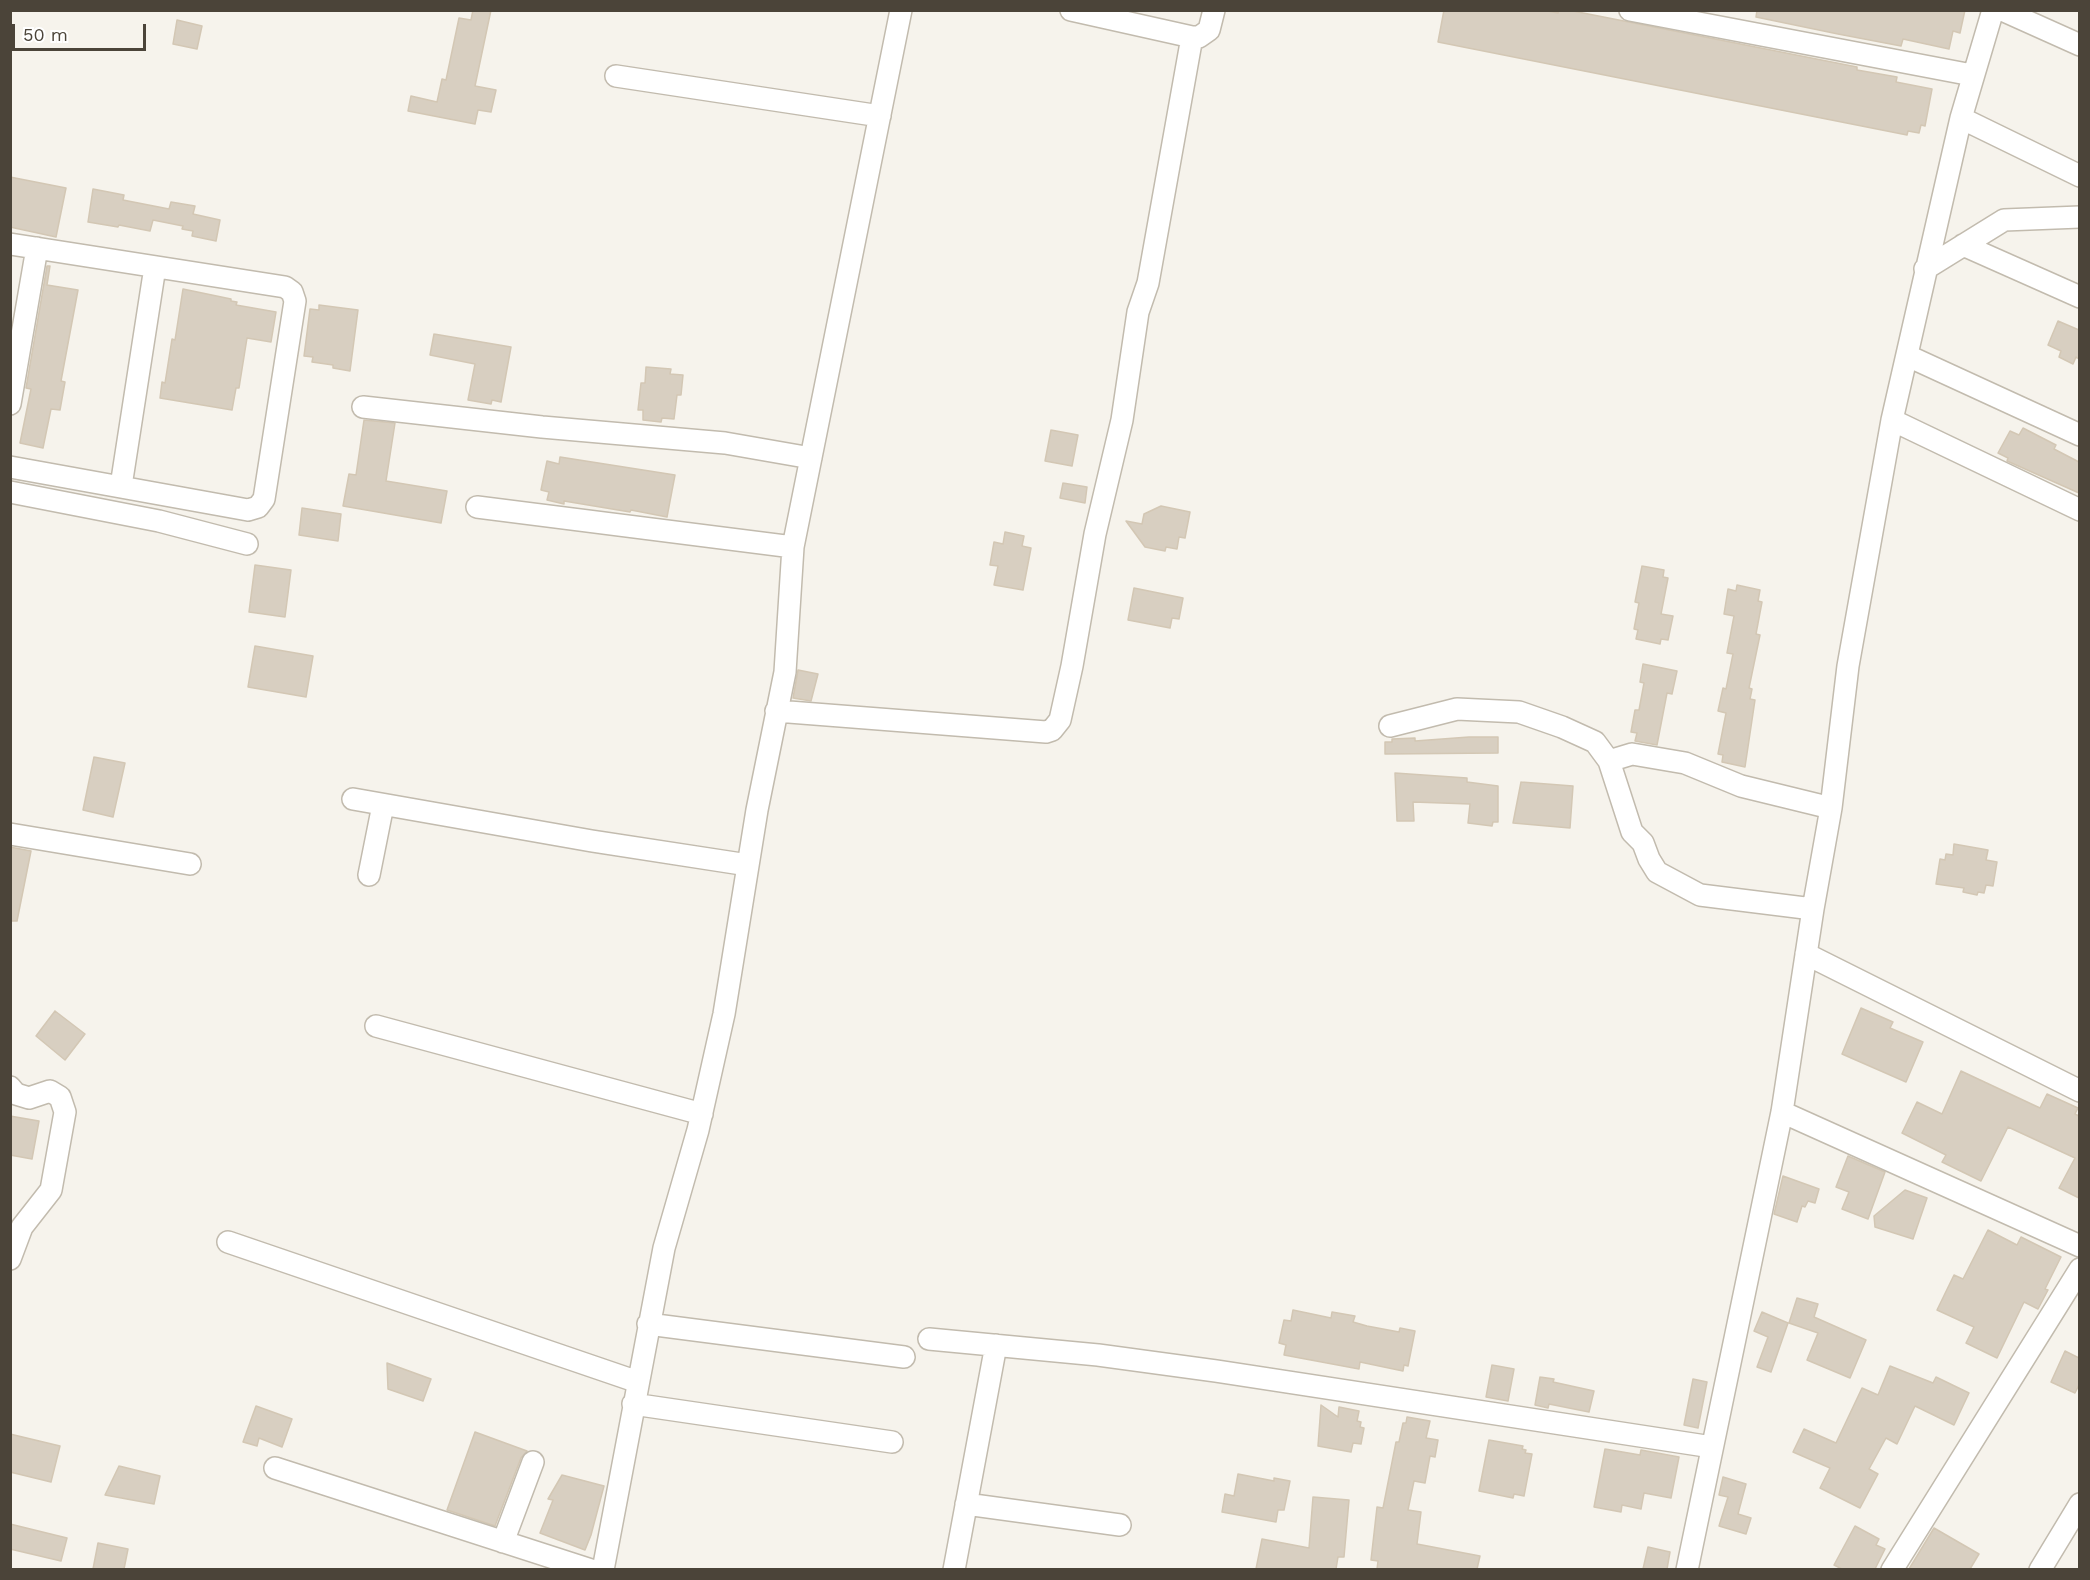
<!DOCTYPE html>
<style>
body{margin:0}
#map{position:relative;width:2090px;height:1580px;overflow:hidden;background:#f6f3ec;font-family:"Work Sans",sans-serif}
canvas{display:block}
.frame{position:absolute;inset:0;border:12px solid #4b4439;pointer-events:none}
.scale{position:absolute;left:12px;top:24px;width:134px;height:27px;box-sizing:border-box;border:3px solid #4b4439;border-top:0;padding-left:8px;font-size:18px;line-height:21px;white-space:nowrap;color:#4b4439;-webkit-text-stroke:4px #fff;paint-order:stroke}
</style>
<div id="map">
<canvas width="2090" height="1580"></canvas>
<div class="frame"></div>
<div class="scale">50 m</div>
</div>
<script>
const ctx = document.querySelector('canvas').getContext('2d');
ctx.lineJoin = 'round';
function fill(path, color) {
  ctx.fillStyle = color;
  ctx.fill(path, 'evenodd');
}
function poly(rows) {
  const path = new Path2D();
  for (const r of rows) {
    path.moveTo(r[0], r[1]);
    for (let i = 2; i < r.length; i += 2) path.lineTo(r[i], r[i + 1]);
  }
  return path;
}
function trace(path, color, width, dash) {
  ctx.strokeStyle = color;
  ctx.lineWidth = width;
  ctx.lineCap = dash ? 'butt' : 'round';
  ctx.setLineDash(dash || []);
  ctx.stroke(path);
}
const building = poly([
 [473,10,491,10,475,86,496,90,491,112,478,110,475,124,408,111,411,96,437,102,442,79,446,80,459,18,471,20,473,10],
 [1444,10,1543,10,1558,13,1559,10,1568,10,1857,67,1857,70,1897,77,1896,82,1932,89,1925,126,1921,125,1919,133,1908,131,1907,135,1438,42,1444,10],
 [1757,10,1965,10,1960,33,1953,31,1949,49,1903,39,1901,46,1838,34,1756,17,1757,10],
 [177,20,202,26,197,49,173,44,177,20],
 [10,177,66,188,56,237,10,227,10,177],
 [93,189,124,195,123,200,169,209,171,202,195,206,193,214,220,220,216,241,192,236,193,231,182,229,183,226,153,220,150,231,119,225,118,227,88,222,93,189],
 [47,266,50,266,47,285,78,290,61,381,65,382,60,410,51,409,43,448,20,443,31,389,26,388,47,266],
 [183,289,231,299,231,301,237,302,236,305,276,312,271,342,247,338,239,388,236,388,232,410,160,398,162,382,165,383,172,339,175,340,183,289],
 [319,305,358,310,350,371,333,368,333,365,312,362,313,357,304,356,310,309,319,310,319,305],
 [2058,321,2079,330,2079,359,2076,357,2073,364,2059,357,2061,351,2048,345,2058,321],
 [434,334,511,347,501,402,492,400,491,404,468,400,475,364,430,355,434,334],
 [646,367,671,369,670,374,683,375,681,395,677,395,674,419,662,418,661,422,643,420,643,410,638,410,641,383,645,383,646,367],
 [364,420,395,423,386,481,447,491,441,523,343,506,349,474,356,475,364,420],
 [2023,428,2056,445,2054,449,2079,462,2079,493,2007,461,2008,458,1998,453,2010,431,2019,435,2023,428],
 [1051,430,1078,435,1072,466,1045,461,1051,430],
 [560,457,675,475,667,517,631,510,630,512,564,501,564,504,547,500,549,492,541,490,547,461,559,464,560,457],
 [1063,483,1087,487,1085,503,1060,498,1063,483],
 [1161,506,1190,512,1185,538,1179,537,1177,549,1166,547,1165,551,1145,547,1126,521,1142,524,1144,514,1161,506],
 [302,508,341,514,338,541,299,535,302,508],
 [1005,532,1024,536,1022,546,1031,548,1023,590,994,585,998,566,990,565,994,542,1003,544,1005,532],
 [255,565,291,570,285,617,249,612,255,565],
 [1642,566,1664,570,1663,577,1668,578,1661,614,1673,616,1668,640,1661,639,1660,644,1636,639,1638,630,1634,629,1639,603,1635,602,1642,566],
 [1737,585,1760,590,1758,601,1762,602,1756,634,1760,635,1749,688,1752,689,1750,699,1755,700,1745,767,1722,762,1723,755,1718,754,1726,713,1718,711,1723,688,1726,689,1733,654,1727,653,1734,616,1724,614,1728,589,1736,591,1737,585],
 [1134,588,1183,598,1179,619,1172,618,1170,628,1128,620,1134,588],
 [255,646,313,656,306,697,248,687,255,646],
 [1643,664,1677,671,1672,694,1667,693,1657,745,1635,741,1637,733,1631,732,1635,710,1639,710,1644,683,1640,682,1643,664],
 [798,670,818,674,811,701,793,698,798,670],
 [1469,737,1498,737,1498,753,1385,754,1385,742,1392,742,1392,739,1415,738,1415,741,1469,737],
 [94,757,125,763,113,817,83,810,94,757],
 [1395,773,1467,778,1467,782,1498,786,1498,822,1493,822,1492,826,1468,823,1470,804,1413,802,1414,821,1397,821,1395,773],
 [1521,782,1573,786,1570,828,1513,823,1521,782],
 [1954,844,1988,850,1986,860,1997,862,1993,886,1986,885,1984,893,1978,892,1977,895,1963,892,1964,888,1936,884,1940,859,1945,860,1946,854,1953,855,1954,844],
 [10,847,31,851,17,921,10,921,10,847],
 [1861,1008,1893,1022,1890,1028,1923,1042,1906,1082,1842,1054,1861,1008],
 [55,1011,85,1034,65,1060,36,1036,55,1011],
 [1961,1071,2040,1108,2047,1094,2078,1108,2075,1114,2079,1116,2079,1198,2059,1188,2075,1158,2008,1127,1981,1181,1942,1162,1946,1155,1902,1133,1917,1102,1942,1114,1961,1071],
 [10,1116,39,1121,32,1159,10,1155,10,1116],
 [1848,1156,1885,1172,1868,1219,1842,1209,1849,1192,1836,1187,1848,1156],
 [1783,1176,1819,1189,1815,1203,1808,1201,1805,1207,1802,1206,1797,1222,1774,1214,1783,1176],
 [1905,1190,1927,1198,1913,1239,1875,1227,1874,1216,1905,1190],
 [1988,1230,2017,1245,2021,1237,2061,1257,2045,1289,2048,1290,2038,1309,2024,1302,1997,1358,1966,1343,1974,1327,1937,1310,1954,1275,1963,1279,1988,1230],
 [1797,1298,1818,1304,1814,1317,1866,1340,1850,1378,1807,1360,1818,1333,1789,1323,1797,1298],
 [1293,1310,1331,1318,1332,1312,1355,1316,1353,1322,1367,1326,1399,1332,1400,1328,1415,1331,1408,1366,1404,1365,1403,1371,1360,1362,1359,1369,1284,1355,1286,1345,1279,1343,1284,1320,1291,1321,1293,1310],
 [1762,1312,1788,1323,1771,1372,1757,1367,1768,1337,1754,1331,1762,1312],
 [2065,1351,2079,1358,2079,1385,2075,1393,2051,1382,2065,1351],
 [387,1363,431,1379,423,1401,388,1389,387,1363],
 [1492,1365,1514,1369,1508,1401,1486,1397,1492,1365],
 [1890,1366,1933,1383,1936,1377,1969,1393,1954,1425,1915,1406,1897,1444,1886,1438,1869,1469,1878,1474,1860,1508,1820,1488,1830,1468,1793,1452,1804,1429,1836,1443,1862,1388,1878,1395,1890,1366],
 [1540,1377,1554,1379,1553,1382,1594,1391,1589,1412,1549,1404,1548,1408,1535,1405,1540,1377],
 [1693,1379,1707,1382,1698,1428,1684,1425,1693,1379],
 [1321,1405,1338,1417,1339,1407,1359,1411,1357,1421,1361,1422,1360,1427,1364,1428,1361,1444,1353,1443,1351,1452,1318,1446,1321,1405],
 [256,1406,292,1419,282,1447,259,1438,257,1446,243,1442,256,1406],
 [1407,1417,1430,1421,1426,1438,1438,1440,1435,1457,1430,1456,1425,1483,1414,1481,1408,1510,1421,1512,1417,1544,1480,1556,1477,1569,1377,1569,1378,1561,1371,1560,1377,1507,1383,1508,1396,1442,1399,1442,1403,1423,1406,1423,1407,1417],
 [475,1432,527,1451,521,1458,495,1526,447,1510,475,1432],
 [10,1434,60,1446,51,1482,10,1472,10,1434],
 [1489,1440,1523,1446,1522,1449,1526,1450,1525,1453,1532,1454,1524,1496,1514,1494,1513,1498,1479,1491,1489,1440],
 [1605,1449,1640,1455,1641,1450,1679,1457,1671,1498,1644,1493,1641,1509,1622,1505,1621,1512,1594,1507,1605,1449],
 [119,1466,160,1476,154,1504,105,1495,119,1466],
 [1238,1474,1274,1481,1274,1478,1290,1481,1284,1510,1278,1510,1276,1522,1222,1512,1225,1494,1234,1496,1238,1474],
 [562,1475,604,1486,591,1535,585,1550,540,1533,553,1500,548,1499,562,1475],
 [1723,1477,1746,1484,1738,1514,1751,1518,1746,1534,1719,1526,1728,1497,1719,1495,1723,1477],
 [1313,1497,1349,1500,1344,1557,1338,1557,1336,1569,1256,1569,1262,1539,1309,1548,1313,1497],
 [10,1524,67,1538,61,1561,10,1549,10,1524],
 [1855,1526,1879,1539,1876,1545,1885,1549,1875,1569,1842,1569,1834,1565,1855,1526],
 [1934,1528,1979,1554,1970,1569,1909,1569,1934,1528],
 [98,1543,128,1549,124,1569,93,1569,98,1543],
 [1648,1547,1670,1552,1667,1569,1643,1569,1648,1547]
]);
const minor = poly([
 [1071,10,1192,37],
 [1630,10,1972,75],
 [2002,10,2080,45],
 [616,76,880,116],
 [1961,118,2080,176],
 [10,244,285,287,292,292,295,301,264,499,258,507,248,510,10,467],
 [1963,245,2080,297],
 [1925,269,2004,220,2080,217],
 [1908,356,2080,435],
 [10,404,37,248],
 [363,407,542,427,725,443,811,458],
 [1892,420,2080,510],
 [121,486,155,267],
 [10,492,159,521,247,544],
 [477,507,793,547],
 [776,711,1046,732,1052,730,1060,720,1072,666,1095,534,1122,420,1138,312,1148,283,1192,37,1199,37,1209,30,1214,10],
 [1390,726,1457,709,1519,712,1562,727,1595,742,1609,761,1632,832,1643,843,1649,859,1657,872,1700,895,1813,909],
 [1609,761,1632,754,1685,763,1741,786,1831,808],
 [353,799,592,841,748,865],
 [10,834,190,864],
 [369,875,383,805],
 [1806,954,2080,1091],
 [376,1026,702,1114],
 [10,1087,16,1094,29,1098,50,1091,60,1097,65,1112,51,1190,22,1227,10,1259],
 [1782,1112,2080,1246],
 [228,1242,638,1382],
 [648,1324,904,1357],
 [929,1339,1098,1355,1216,1371,1712,1447],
 [633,1404,892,1442],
 [275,1468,591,1570],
 [966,1504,1120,1525],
 [503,1542,533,1462],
 [603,1570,664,1248,698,1130,724,1014,757,810,785,672,793,547,901,10],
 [954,1570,996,1345],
 [1687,1570,1782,1112,1813,909,1831,808,1848,666,1892,420,1961,118,1993,10],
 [1892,1570,2080,1269],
 [2040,1570,2080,1504]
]);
fill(building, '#d8cfc1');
trace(building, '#d3c7b4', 1.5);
trace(minor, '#c2bbae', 24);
trace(minor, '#fff', 21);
</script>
